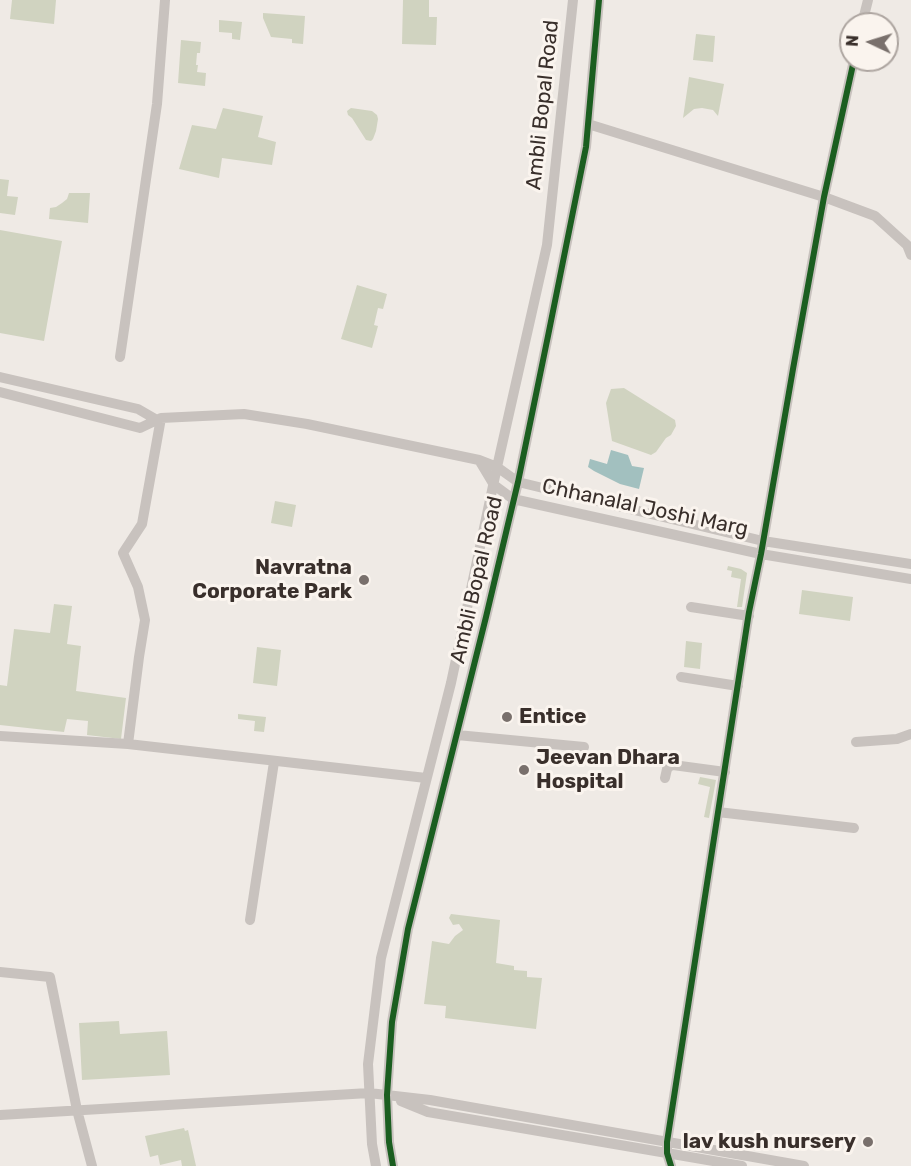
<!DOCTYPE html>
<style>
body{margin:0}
#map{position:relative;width:911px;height:1166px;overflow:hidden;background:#efeae5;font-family:Rubik,sans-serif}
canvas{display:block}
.north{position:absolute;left:839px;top:12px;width:60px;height:60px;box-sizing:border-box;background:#faf4ee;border:2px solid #ada5a0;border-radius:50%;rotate:274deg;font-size:16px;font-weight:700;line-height:24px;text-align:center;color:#392f2b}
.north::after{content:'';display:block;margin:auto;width:21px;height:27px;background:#79706c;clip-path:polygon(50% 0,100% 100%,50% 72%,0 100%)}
</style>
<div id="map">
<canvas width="911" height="1166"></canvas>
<div class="north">N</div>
</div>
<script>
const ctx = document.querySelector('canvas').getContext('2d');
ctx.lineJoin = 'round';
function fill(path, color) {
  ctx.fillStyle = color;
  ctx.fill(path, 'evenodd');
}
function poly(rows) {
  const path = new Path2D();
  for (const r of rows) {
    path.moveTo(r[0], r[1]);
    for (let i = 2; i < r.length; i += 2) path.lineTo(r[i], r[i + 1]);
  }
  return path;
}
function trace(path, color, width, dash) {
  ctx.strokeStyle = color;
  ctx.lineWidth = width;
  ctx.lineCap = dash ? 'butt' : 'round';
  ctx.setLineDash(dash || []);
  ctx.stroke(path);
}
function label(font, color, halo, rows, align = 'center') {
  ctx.font = font + ' Rubik,sans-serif';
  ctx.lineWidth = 6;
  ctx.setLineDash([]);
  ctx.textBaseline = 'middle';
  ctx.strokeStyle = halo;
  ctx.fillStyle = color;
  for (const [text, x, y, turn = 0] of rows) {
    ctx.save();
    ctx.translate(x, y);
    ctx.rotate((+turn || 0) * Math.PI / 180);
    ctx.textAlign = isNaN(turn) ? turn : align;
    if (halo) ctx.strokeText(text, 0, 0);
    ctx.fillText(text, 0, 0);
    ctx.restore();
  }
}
const green = poly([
 [12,0,56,0,54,24,10,19],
 [403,0,429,0,429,17,437,17,436,45,402,44],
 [263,13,305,16,303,44,292,43,292,39,271,37,263,18],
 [219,20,242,22,240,40,232,39,232,33,219,32],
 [696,34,715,36,713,62,693,60],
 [181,40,201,42,200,53,197,53,196,65,198,65,197,72,206,73,205,86,178,83],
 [689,77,724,84,718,116,713,110,702,108,694,109,683,118],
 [223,108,263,116,258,137,276,142,272,165,222,158,219,178,179,169,192,125,216,129],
 [351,108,372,111,377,115,378,119,376,131,373,139,371,141,366,140,352,118,348,115,347,111],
 [0,179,9,180,7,196,18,197,15,215,0,213],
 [69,193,90,193,88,223,49,219,50,208,56,207,62,203,67,199],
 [0,230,62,241,44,341,0,333],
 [357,285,387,294,383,309,378,308,374,325,378,326,372,348,341,339],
 [624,388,675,420,676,426,671,435,666,438,656,452,651,455,612,441,606,403,611,389],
 [275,501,296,505,292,527,271,523],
 [728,566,741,569,747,573,742,607,737,607,741,579,731,577,732,571,727,570],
 [802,590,853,597,850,621,799,614],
 [54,604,72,606,67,644,81,646,76,691,126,698,121,739,87,735,88,721,67,719,64,732,0,725,0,685,7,686,14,629,50,633],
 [686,641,702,643,700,669,684,667],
 [257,647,281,650,277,686,253,683],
 [238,714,266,717,264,732,254,731,255,721,238,719],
 [700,777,716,780,709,818,704,817,710,787,698,784],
 [451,914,500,920,496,963,514,966,514,970,527,971,527,977,542,978,536,1029,445,1018,446,1006,424,1004,432,941,449,944,455,936,463,930,459,924,453,925,449,918],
 [119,1021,120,1034,167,1031,170,1075,82,1080,79,1023],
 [184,1128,185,1131,188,1130,196,1166,182,1166,181,1160,160,1165,158,1155,150,1157,145,1136]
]);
const water = poly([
 [611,450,628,455,632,466,644,468,639,489,620,484,594,471,588,467,590,459,607,464]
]);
const minor = poly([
 [862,24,868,0],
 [588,124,824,197,875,216,907,245,911,255],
 [120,357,157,104,165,0],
 [0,377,138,409,157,420],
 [0,392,140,428,161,418,244,414,307,424,479,460,497,467,518,482,763,541,911,564],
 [479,460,494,485,513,499,761,554,911,579],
 [691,607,749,616],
 [681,677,738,686],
 [457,735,584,747],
 [0,736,128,744,139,657,145,620,138,587,123,553,142,524,161,418],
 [856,742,897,739,911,734],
 [128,744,426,778],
 [665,778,667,769,670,766,673,765,725,772],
 [718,812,854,828],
 [250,920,274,762],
 [0,972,50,977,77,1110,92,1166],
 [401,1101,428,1112,742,1166],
 [0,1115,369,1093,430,1100,804,1166],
 [376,1166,372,1144,368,1064,381,958,451,683,497,467,547,245,573,0],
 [393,1166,389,1142,387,1095,392,1022,408,929,486,617,518,482,548,336,586,147,599,0],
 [671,1166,667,1153,667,1142,749,612,761,554,793,369,824,197,854,60]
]);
const cycleway = poly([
 [393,1166,389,1142,387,1095,392,1022,408,929,486,617,518,482,548,336,586,147,599,0],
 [671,1166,667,1153,667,1142,749,612,761,554,793,369,824,197,854,60]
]);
const markers = [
 [364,580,6,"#79706c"],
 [507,717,6,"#79706c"],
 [524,770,6,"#79706c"],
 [868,1142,6,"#79706c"]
];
const streetNames = [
 ["Ambli Bopal Road",543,105,-84],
 ["Chhanalal Joshi Marg",645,508,12],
 ["Ambli Bopal Road",477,580,-77]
];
const poiNames = [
 ["Navratna",352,568],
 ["Corporate Park",352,592],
 ["Entice",519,717,"left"],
 ["Jeevan Dhara",536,758,"left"],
 ["Hospital",536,782,"left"],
 ["lav kush nursery",856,1142]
];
fill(green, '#d0d3c0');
fill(water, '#a2c0bf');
trace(minor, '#c8c2be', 10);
trace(cycleway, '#1b5e20', 6);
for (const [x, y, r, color] of markers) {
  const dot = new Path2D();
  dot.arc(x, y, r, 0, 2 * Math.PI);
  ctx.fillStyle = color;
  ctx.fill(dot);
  trace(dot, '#faf4ee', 2);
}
label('21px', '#392f2b', '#faf4ee', streetNames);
label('bold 21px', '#392f2b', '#faf4ee', poiNames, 'right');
</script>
